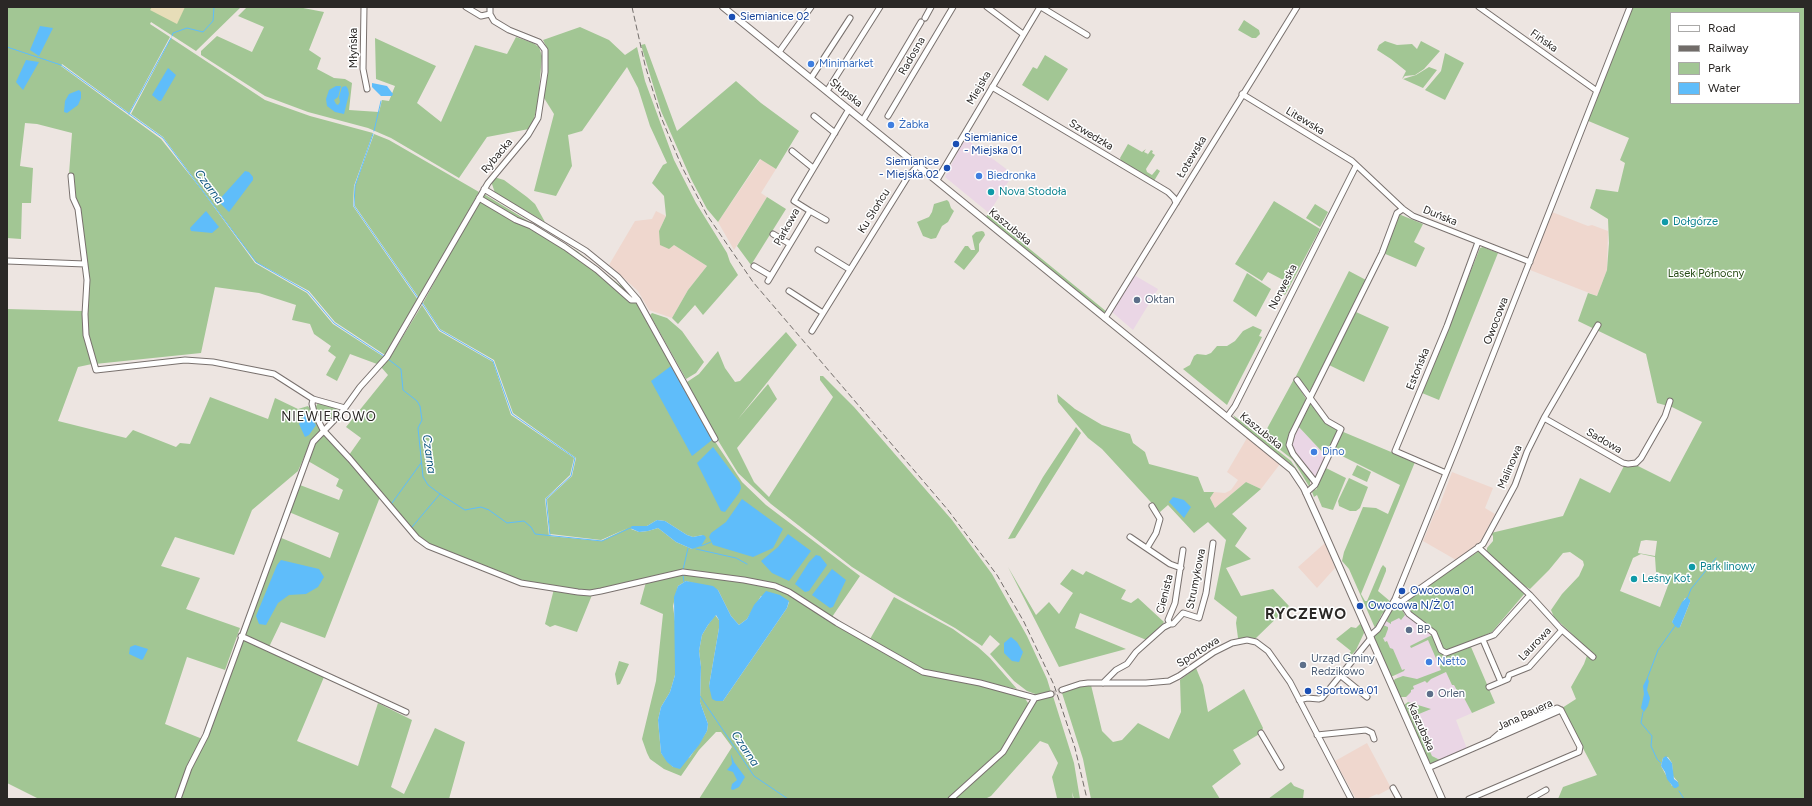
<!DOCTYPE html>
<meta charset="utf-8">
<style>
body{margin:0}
#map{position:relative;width:1812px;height:806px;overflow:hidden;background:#ede5e1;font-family:Figtree,sans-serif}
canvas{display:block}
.frame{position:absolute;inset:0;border:8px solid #2b2826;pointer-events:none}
.legend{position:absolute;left:1670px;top:12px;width:130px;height:92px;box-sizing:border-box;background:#fff;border:1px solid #aaa9a8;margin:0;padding:5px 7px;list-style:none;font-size:12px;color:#2b2826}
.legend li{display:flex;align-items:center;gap:8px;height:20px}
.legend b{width:20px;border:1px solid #aaa9a8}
</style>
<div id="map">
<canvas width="1812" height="806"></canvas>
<div class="frame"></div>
<ul class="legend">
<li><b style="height:5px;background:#fff"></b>Road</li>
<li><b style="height:5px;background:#716c69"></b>Railway</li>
<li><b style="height:11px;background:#a2c694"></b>Park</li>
<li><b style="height:11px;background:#5fbdfa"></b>Water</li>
</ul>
</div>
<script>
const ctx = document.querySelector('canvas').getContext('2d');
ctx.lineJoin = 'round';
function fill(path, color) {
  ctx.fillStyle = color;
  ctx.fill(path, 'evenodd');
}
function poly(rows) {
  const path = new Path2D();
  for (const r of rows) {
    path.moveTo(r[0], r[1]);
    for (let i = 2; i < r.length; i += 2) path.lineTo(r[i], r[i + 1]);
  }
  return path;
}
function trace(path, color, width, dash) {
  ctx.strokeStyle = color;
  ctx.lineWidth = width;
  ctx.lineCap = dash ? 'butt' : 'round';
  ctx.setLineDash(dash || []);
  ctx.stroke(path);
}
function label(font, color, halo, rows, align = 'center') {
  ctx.font = font + ' Figtree,sans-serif';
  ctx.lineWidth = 3;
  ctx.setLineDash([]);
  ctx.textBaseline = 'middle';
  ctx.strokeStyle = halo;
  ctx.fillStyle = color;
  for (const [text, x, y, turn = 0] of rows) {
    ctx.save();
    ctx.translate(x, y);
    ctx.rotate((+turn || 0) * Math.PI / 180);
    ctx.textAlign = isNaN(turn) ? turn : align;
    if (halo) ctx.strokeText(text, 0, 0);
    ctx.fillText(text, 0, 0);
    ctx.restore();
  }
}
const commercial = poly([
 [965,138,1013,174,989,213,945,177],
 [1134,275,1158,289,1133,330,1112,312],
 [1298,426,1326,456,1316,478,1313,478,1291,451,1290,446],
 [1395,606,1432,635,1429,636,1445,671,1463,695,1472,713,1456,720,1467,749,1442,761,1432,756,1378,633]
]);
const industrial = poly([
 [761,159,776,169,761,193,767,197,734,250,718,222],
 [656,211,666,216,659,231,674,245,707,266,688,290,672,318,649,310,638,291,609,265,635,221,652,219],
 [1552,212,1588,226,1592,225,1608,231,1607,270,1597,296,1530,270],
 [1247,438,1280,464,1261,489,1246,482,1215,508,1210,498,1214,492,1225,493,1231,490,1238,480,1227,472],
 [1452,472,1493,488,1485,508,1495,514,1479,544,1456,560,1423,541,1436,510,1438,510],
 [1325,543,1335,568,1317,588,1298,567],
 [1367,743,1391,788,1378,795,1377,794,1366,799,1356,799,1335,761]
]);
const green = poly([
 [7,7,241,7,196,51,151,22,150,24,170,37,129,113,62,64,61,66,161,139,201,189,255,263,307,293,333,324,384,357,377,364,350,354,337,381,326,375,336,357,328,351,331,346,314,334,310,324,292,320,296,305,259,293,215,287,201,353,95,364,87,335,87,280,69,174,72,133,37,124,25,123,20,166,33,168,31,203,22,203,21,239,7,238],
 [247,7,298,7,324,12,309,50,321,58,317,69,334,78,345,79,352,83,349,110,379,112,382,100,389,101,395,86,376,79,375,38,436,66,417,103,441,122,475,45,507,54,516,37,533,43,539,47,542,56,538,102,534,119,529,129,487,137,459,178,391,138,368,128,308,112,265,96,201,55,201,51,217,36,252,52,264,27,238,16],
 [1632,7,1805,7,1805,799,1558,799,1563,787,1597,775,1562,708,1576,699,1571,687,1584,664,1589,650,1554,617,1551,610,1562,594,1579,576,1584,565,1583,561,1570,552,1563,553,1549,570,1530,589,1521,584,1487,552,1487,548,1493,541,1493,536,1491,533,1563,516,1580,478,1610,493,1624,466,1636,465,1670,482,1702,422,1672,407,1657,403,1646,354,1578,321,1588,293,1597,296,1607,270,1609,243,1608,219,1590,208,1596,189,1618,192,1625,163,1620,160,1629,138,1586,120],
 [1671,13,1799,13,1799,103,1671,103],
 [1646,540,1657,541,1655,556,1638,553,1641,541],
 [1641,554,1655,557,1656,572,1669,576,1670,580,1660,607,1620,591,1633,558],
 [1685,598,1690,602,1680,627,1672,622],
 [1668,757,1672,763,1673,776,1678,782,1672,786,1661,766,1663,758],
 [1244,20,1259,30,1260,34,1256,38,1252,38,1238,30],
 [580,27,609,40,625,55,637,47,645,81,674,160,696,203,727,253,730,262,738,275,703,315,695,305,678,324,672,318,688,290,707,266,674,245,669,249,660,245,659,231,666,216,664,196,652,183,663,165,667,163,650,126,638,88,627,67,582,131,568,135,572,166,556,196,534,191,554,114,544,98,548,50,543,40],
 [171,38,265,100,310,116,373,133,354,186,353,206,418,300,385,355,335,322,309,291,256,262,163,137,131,114],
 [1385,41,1397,45,1412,44,1417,49,1421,41,1440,51,1424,69,1415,75,1405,76,1402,79,1406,71,1391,59,1377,50,1379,45],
 [645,44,677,131,736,81,761,103,799,131,776,169,760,159,718,222,707,209,691,179,661,111,641,45],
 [1445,53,1464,63,1445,100,1425,90,1441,71],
 [1045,55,1068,69,1048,101,1022,85,1033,67,1037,69],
 [1429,67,1437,70,1423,88,1403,79,1416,75],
 [374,134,389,140,479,192,419,298,355,206,355,186],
 [1128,144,1142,152,1146,149,1144,152,1148,154,1146,157,1151,150,1153,151,1152,153,1155,155,1146,169,1147,172,1152,175,1157,169,1160,171,1154,181,1121,161,1120,158],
 [494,177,504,180,527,197,535,204,545,222,495,193,491,181],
 [484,194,577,251,620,285,623,283,634,298,632,299,593,265,482,197],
 [767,197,786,209,751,265,737,246],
 [947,200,949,202,951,208,954,211,948,222,942,226,936,238,931,239,923,236,917,222,929,217,932,212,934,204],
 [481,201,528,225,576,256,632,303,637,303,714,440,742,482,766,505,860,576,832,617,785,591,919,672,938,678,981,684,1024,697,1028,703,1028,707,1003,748,947,799,699,799,732,747,721,732,716,732,699,750,681,776,664,769,650,759,647,753,642,739,656,681,663,614,640,604,646,582,590,592,519,580,426,544,421,540,349,455,361,438,346,427,388,375,381,367,391,356,422,305,439,331,493,362,511,415,574,458,570,475,545,499,549,536,601,541,628,528,601,540,550,534,547,499,572,476,576,458,513,413,494,360,440,329,423,303,478,202],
 [657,520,665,521,687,535,693,537,703,535,692,549,676,542,658,528,648,531,639,532,631,529,635,526,647,526],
 [686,581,718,590,731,616,739,625,747,619,761,596,789,602,787,608,723,701,709,686,719,628,719,620,715,615,708,625,702,635,699,651,701,667,700,702,708,724,707,731,690,757,673,767,661,753,658,720,661,707,670,692,675,675,675,621,673,606,678,586],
 [1274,201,1320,229,1285,295,1282,293,1287,282,1268,272,1262,281,1235,264],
 [1315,204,1328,212,1320,227,1306,218],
 [987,215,988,215,1107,312,1102,312,986,218],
 [1398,215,1401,215,1423,224,1414,242,1425,248,1416,267,1383,253],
 [982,231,984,232,985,235,979,244,979,251,964,270,954,262,965,246,968,246,971,250,975,250,972,236,976,232],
 [1483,247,1498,253,1439,400,1422,393,1480,248],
 [1349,271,1366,280,1311,389,1308,391,1296,376],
 [1247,273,1271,289,1256,317,1233,301],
 [7,309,82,311,85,336,92,364,78,367,58,421,126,438,133,430,176,447,180,443,190,444,210,397,268,419,275,398,298,409,308,406,316,416,321,430,311,441,298,471,252,510,234,555,175,537,161,566,200,578,186,609,240,628,225,670,187,657,165,724,205,740,242,638,324,677,297,741,358,766,378,703,412,720,391,787,404,794,435,728,465,742,449,799,39,799,7,783],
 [1356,312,1389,327,1364,382,1329,365],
 [652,313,667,318,682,331,704,362,696,373,686,379,650,315],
 [1253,326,1262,330,1259,336,1262,337,1227,405,1183,369,1190,365,1194,356,1197,354,1206,355,1211,353,1217,346,1227,346,1235,341,1243,331],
 [786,332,797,345,738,419,768,384,777,399,737,448,754,482,769,497,833,397,820,380,820,376,823,376,854,407,952,520,992,574,1027,636,1047,679,1051,692,1038,695,1027,691,1014,681,990,654,1000,644,990,635,982,646,955,628,893,593,852,567,771,504,738,473,719,442,687,382,699,374,718,351,725,368,735,382,740,381],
 [1294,379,1306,399,1290,433,1288,444,1310,479,1310,488,1293,460,1263,436],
 [1057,394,1075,409,1102,425,1130,434,1133,443,1145,452,1149,464,1198,477,1204,492,1214,492,1210,498,1215,508,1246,482,1261,489,1232,514,1247,528,1235,546,1251,559,1226,568,1241,596,1273,589,1289,606,1255,639,1238,638,1236,623,1237,617,1214,599,1226,540,1208,522,1194,533,1168,505,1160,512,1102,449,1088,438,1058,402],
 [1309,402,1326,424,1338,430,1326,456,1298,426],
 [318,403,335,406,338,410,329,420,322,421,315,408],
 [1233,415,1291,461,1309,488,1293,466,1238,423],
 [1076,427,1081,433,1015,538,1008,539,1043,477],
 [1341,431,1415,462,1361,594,1365,601,1367,601,1381,568,1383,565,1386,568,1386,571,1378,591,1391,602,1386,611,1382,614,1375,628,1349,569,1342,561,1344,552,1363,507,1376,508,1388,514,1400,485,1332,451],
 [323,432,380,497,325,638,281,622,269,647,246,636,244,633,279,537,330,558,339,533,289,512,300,485,339,500,343,490,336,486,339,479,308,461,313,443],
 [1357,465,1371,472,1367,482,1352,475],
 [1326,468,1346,478,1333,510,1322,507,1317,495,1314,497,1312,492,1315,489,1316,490],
 [1349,478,1368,487,1360,508,1356,511,1350,511,1339,506,1338,501],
 [1479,551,1525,593,1492,632,1448,651,1444,650,1436,632,1405,607,1404,602],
 [1008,567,1036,615,1049,602,1059,614,1073,593,1060,584,1072,569,1083,575,1086,571,1126,590,1121,599,1131,603,1138,598,1164,622,1149,641,1080,613,1075,628,1126,649,1059,667],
 [554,589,592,595,577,632,555,625,550,627,545,624],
 [894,597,953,629,978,647,990,658,1017,689,920,669,870,639],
 [1396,603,1399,604,1405,615,1401,620,1399,618,1391,622,1391,624,1386,621],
 [1360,624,1363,626,1364,633,1356,650,1347,660,1345,659,1351,651,1336,639,1351,627,1356,628],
 [1383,625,1388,627,1388,629,1385,637,1383,638,1385,642,1387,641,1390,648,1393,649,1402,670,1405,669,1404,671,1393,676,1390,676,1373,638],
 [1432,635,1440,652,1444,655,1471,647,1495,703,1472,713,1463,696,1460,696,1454,685,1452,685,1446,672,1431,679,1427,683,1425,681,1413,686,1414,689,1411,690,1411,692,1406,697,1400,697,1393,682,1395,679,1403,676,1417,679,1441,670,1428,640,1411,648,1410,646],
 [619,661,629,664,620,684,617,685,615,674],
 [1196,668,1203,685,1208,712,1244,689,1263,728,1261,733,1233,750,1241,764,1212,786,1220,799,1091,799,1083,759,1062,693,1081,686,1091,685,1102,731,1113,742,1122,740,1138,723,1169,739,1181,712,1180,680],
 [1052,693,1074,763,1080,799,1074,799,1072,792,1073,799,1056,799,1057,798,1052,777,1058,763,1048,744,1040,741,991,796,985,799,953,799,1003,752,1035,698],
 [1408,702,1431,709,1414,716,1432,756,1442,761,1430,765,1404,705],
 [1291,782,1294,786,1304,790,1303,799,1268,799]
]);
const sand = poly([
 [152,7,185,7,177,24,150,10]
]);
const water = poly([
 [40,26,53,28,39,56,30,50],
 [26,60,39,62,23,90,16,82],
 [168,68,176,75,161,101,159,101,152,95],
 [372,83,387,86,393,94,392,96,381,96,372,87],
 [336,86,341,86,338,97,334,100,336,104,338,105,340,102,339,97,342,87,346,86,348,89,349,94,344,114,335,112,327,106,326,99,329,90],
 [79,90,81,92,81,98,78,105,67,113,64,112,65,101,69,94],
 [245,171,249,172,253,177,253,180,229,212,218,201],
 [206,211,219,227,212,233,191,231,190,228],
 [671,366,712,440,692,456,651,381],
 [306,412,316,425,309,435,305,437,299,424],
 [713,447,740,483,741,488,739,493,725,512,721,511,697,463],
 [1173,497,1184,500,1191,507,1184,518,1169,502],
 [742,499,783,529,773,548,753,557,713,545,709,537,711,533,726,522],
 [657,520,665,521,687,535,693,537,703,535,705,536,706,538,701,546,692,549,676,542,658,528,648,531,639,532,630,528,632,526,647,526],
 [788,534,811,551,789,581,772,573,761,561,778,547],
 [816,555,820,556,827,565,809,591,805,592,795,584,809,562],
 [281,560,319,569,324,577,318,587,306,594,289,595,278,603,266,625,259,624,256,616,277,565],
 [832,569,846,580,833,607,830,608,812,595],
 [686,581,713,586,718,590,731,616,739,625,747,619,754,605,766,591,780,595,789,601,787,608,723,701,716,701,712,699,709,686,719,628,719,620,716,615,708,625,702,635,699,651,701,667,700,702,708,724,707,731,699,745,680,769,673,767,667,762,661,753,658,720,661,707,670,692,675,675,674,597,678,586],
 [1687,597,1690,600,1690,602,1680,627,1678,628,1675,626,1672,622,1682,602],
 [1011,637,1017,642,1023,652,1019,662,1012,661,1004,653,1004,643],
 [135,645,148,649,143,659,142,660,129,654,130,647],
 [1647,678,1649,681,1647,690,1650,698,1648,706,1644,712,1641,708,1644,694,1643,686],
 [731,754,734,762,745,777,739,787,733,790,731,789,732,784,737,780,733,772,727,770,732,764],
 [1666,756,1672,763,1674,779,1678,782,1679,786,1676,788,1674,788,1667,779,1665,772,1661,766,1663,758]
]);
const stream = poly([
 [172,36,173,33,187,28,203,32,213,21,214,7],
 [7,47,61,65,163,138,256,262,308,292,334,323,384,356],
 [129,114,171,38],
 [374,131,381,101],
 [373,134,355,186,354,206,418,298],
 [422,303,440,330,493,361,512,414,575,458,571,476,546,499,550,535],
 [388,359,401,369,403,390,417,401,420,406,422,420,418,428,423,477,428,485,440,494,465,510,481,507,489,510,507,523,524,521,531,527,535,534,602,541,630,528],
 [392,503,421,463],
 [412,527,440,494],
 [701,546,711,542],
 [696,549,736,558,747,564],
 [683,570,688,548],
 [683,575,684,582],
 [1687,599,1691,589,1716,558],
 [1647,679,1658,650,1675,626],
 [700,696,754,776,788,799],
 [1643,712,1641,723,1652,736,1651,746,1657,759,1661,763],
 [1679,791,1684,799]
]);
const minorTunnel = poly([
 [1051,694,1062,690]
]);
const minor = poly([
 [364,7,363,69,367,89],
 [466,7,481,16,490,14],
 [987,7,1023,34],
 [1041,7,1087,35],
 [1479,7,1597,91],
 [925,18,931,7],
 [779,52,811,7],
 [811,78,850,18],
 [992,87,1168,192,1174,198,1176,203],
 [827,91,880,7],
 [1242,94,1352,161,1403,209,1413,216,1530,262],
 [814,116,835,133],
 [888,116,953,7],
 [863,120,921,22],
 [792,151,813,168],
 [71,176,73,198,78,209,87,280,85,314,86,335,96,370,185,360,213,362,274,374,313,399,345,408],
 [937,180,1040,7],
 [484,189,586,251,618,277,638,300,715,439],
 [479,198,516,220,531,226,565,247,597,270,631,300,638,300],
 [810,211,826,220],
 [773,234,790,244],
 [818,250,849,269],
 [7,261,85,264],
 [754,266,771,276],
 [768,281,810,211,794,201,849,109],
 [789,291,823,313],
 [1105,318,1297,7],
 [812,331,907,178,918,165],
 [1297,380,1327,421,1341,429,1315,485,1306,493],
 [313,399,312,404,314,412,323,430,350,459,417,538,428,546,521,583,578,592,590,593,601,591,683,572,744,580,775,586,789,592,837,623,923,672,980,683,1035,698,1051,694],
 [1227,417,1235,406,1356,166],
 [1544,418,1623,463,1628,464,1636,463,1641,458,1665,416,1670,401],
 [1446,473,1395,451,1447,326,1478,242],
 [1316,483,1293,454,1289,445,1292,434,1382,253,1397,213,1403,209],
 [1130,537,1170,564,1181,568],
 [1478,547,1530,595,1560,628,1593,657],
 [1147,548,1156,533,1160,519,1152,506],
 [1183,550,1175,603,1168,620,1170,624,1173,624,1183,613,1199,618,1206,593,1213,543],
 [1395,599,1401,602,1483,544,1515,485,1527,452,1544,418,1598,325],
 [1401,602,1409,614,1434,633,1441,650,1446,653,1494,635,1530,595],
 [241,636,406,712],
 [1370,636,1378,629,1395,599,1457,446,1630,7],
 [1483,640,1501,682],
 [1340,675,1367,697],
 [1103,683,1116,670,1127,664,1136,652,1164,627,1170,624],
 [1489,687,1508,679,1509,675,1529,667,1562,630],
 [1062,690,1080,684,1088,683,1146,683,1169,681,1179,676,1214,652,1232,643,1247,640,1256,642,1268,651,1290,682,1351,799],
 [1299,700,1307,698,1319,699,1322,698,1371,638],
 [1261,733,1281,767],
 [1317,735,1366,730,1372,733,1374,739],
 [1493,739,1500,733,1557,708,1561,710],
 [1428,768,1561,710],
 [1393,788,1399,799],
 [178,799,189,768,206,735,313,442,342,412,360,387,387,357,488,183,528,135,538,118,545,72,545,50,539,42,509,30,494,21,490,14,490,7],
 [951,799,1003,752,1035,698],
 [1469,799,1579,752,1580,747,1561,710],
 [1530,799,1546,790]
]);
const major = poly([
 [723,7,1292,470,1304,488,1319,521,1442,799]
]);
const rail = poly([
 [632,7,645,65,661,117,682,167,707,215,753,282,948,510,997,575,1024,622,1054,685,1075,748,1087,799]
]);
const markers = [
 [732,17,4,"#1a4fb4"],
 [811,64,4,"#3f7fe0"],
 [891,125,4,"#3f7fe0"],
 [956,144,4,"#1a4fb4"],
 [947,168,4,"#1a4fb4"],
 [979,176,4,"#3f7fe0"],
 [991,192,4,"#0f9aa8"],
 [1665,222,4,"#0f9aa8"],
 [1137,300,4,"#5c6f8a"],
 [1314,452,4,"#3f7fe0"],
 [1692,567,4,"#0f9aa8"],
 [1634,579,4,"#0f9aa8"],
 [1402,591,4,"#1a4fb4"],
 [1360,606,4,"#1a4fb4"],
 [1409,630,4,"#5c6f8a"],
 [1429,662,4,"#3f7fe0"],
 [1303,665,4,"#5c6f8a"],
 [1308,691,4,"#1a4fb4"],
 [1430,694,4,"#5c6f8a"]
];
const transitNames = [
 ["Siemianice 02",740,17],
 ["Siemianice",964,138],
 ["- Miejska 01",964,151],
 ["Siemianice",939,162,"right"],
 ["- Miejska 02",939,175,"right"],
 ["Owocowa 01",1410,591],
 ["Owocowa N/Ż 01",1368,606],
 ["Sportowa 01",1316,691]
];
const streetNames = [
 ["Fińska",1544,41,35],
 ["Młyńska",354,48,-90],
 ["Radosna",912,56,-60],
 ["Miejska",979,88,-60],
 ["Słupska",846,93,39],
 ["Litewska",1305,121,31],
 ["Szwedzka",1091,135,31],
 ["Rybacka",497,156,-50],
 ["Łotewska",1192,157,-59],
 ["Ku Słońcu",874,211,-58],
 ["Duńska",1440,216,22],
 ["Parkowa",787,227,-61],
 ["Kaszubska",1010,227,39],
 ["Norweska",1283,287,-63],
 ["Owocowa",1496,321,-69],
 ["Estońska",1418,369,-68],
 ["Kaszubska",1261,431,39],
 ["Sadowa",1604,441,30],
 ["Malinowa",1510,467,-67],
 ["Strumykowa",1196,579,-79],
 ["Cienista",1165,594,-76],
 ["Laurowa",1535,644,-46],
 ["Sportowa",1198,652,-32],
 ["Jana Bauera",1525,715,-25],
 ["Kaszubska",1421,727,66]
];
const shopNames = [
 ["Minimarket",819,64],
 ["Żabka",899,125],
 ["Biedronka",987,176],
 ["Dino",1322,452],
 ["Netto",1437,662]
];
const cultureNames = [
 ["Nova Stodoła",999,192],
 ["Dołgórze",1673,222],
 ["Park linowy",1700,567],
 ["Leśny Kot",1642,579]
];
const parkNames = [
 ["Lasek Północny",1706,274]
];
const serviceNames = [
 ["Oktan",1145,300],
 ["BP",1417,630],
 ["Urząd Gminy",1311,659],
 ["Redzikowo",1311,672],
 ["Orlen",1438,694]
];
const waterNames = [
 ["Czarna",209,187,53],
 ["Czarna",429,454,82],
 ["Czarna",745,749,56]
];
const quarterNames = [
 ["NIEWIEROWO",329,417]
];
const districtNames = [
 ["RYCZEWO",1306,615]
];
fill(commercial, '#ead6e5');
fill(industrial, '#efd7ce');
fill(green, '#a2c694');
fill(sand, '#e7ddb8');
fill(water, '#5fbdfa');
trace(stream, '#5fbdfa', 1);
trace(minorTunnel, '#c6bfbc', 5, [5, 2.5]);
trace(minor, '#79716e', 7);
trace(major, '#79716e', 8);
trace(minor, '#fff', 5);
trace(major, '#fff', 6);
trace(rail, '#716c69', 1, [6, 3]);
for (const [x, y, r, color] of markers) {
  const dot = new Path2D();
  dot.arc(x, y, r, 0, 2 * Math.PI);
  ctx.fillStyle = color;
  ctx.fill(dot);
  trace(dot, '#fff', 1.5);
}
label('11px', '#164399', '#fff', transitNames, 'left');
label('11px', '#2b2826', '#fff', streetNames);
label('11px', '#366cbe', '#fff', shopNames, 'left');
label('11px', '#0d838f', '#fff', cultureNames, 'left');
label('11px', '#264b15', '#fff', parkNames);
label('11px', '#4e5e75', '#fff', serviceNames, 'left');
label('italic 12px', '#115880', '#fff', waterNames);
ctx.letterSpacing = '1px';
label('13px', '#2b2826', '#fff', quarterNames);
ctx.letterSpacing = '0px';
ctx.letterSpacing = '1px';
label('bold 15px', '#2b2826', '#fff', districtNames);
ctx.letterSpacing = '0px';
</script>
